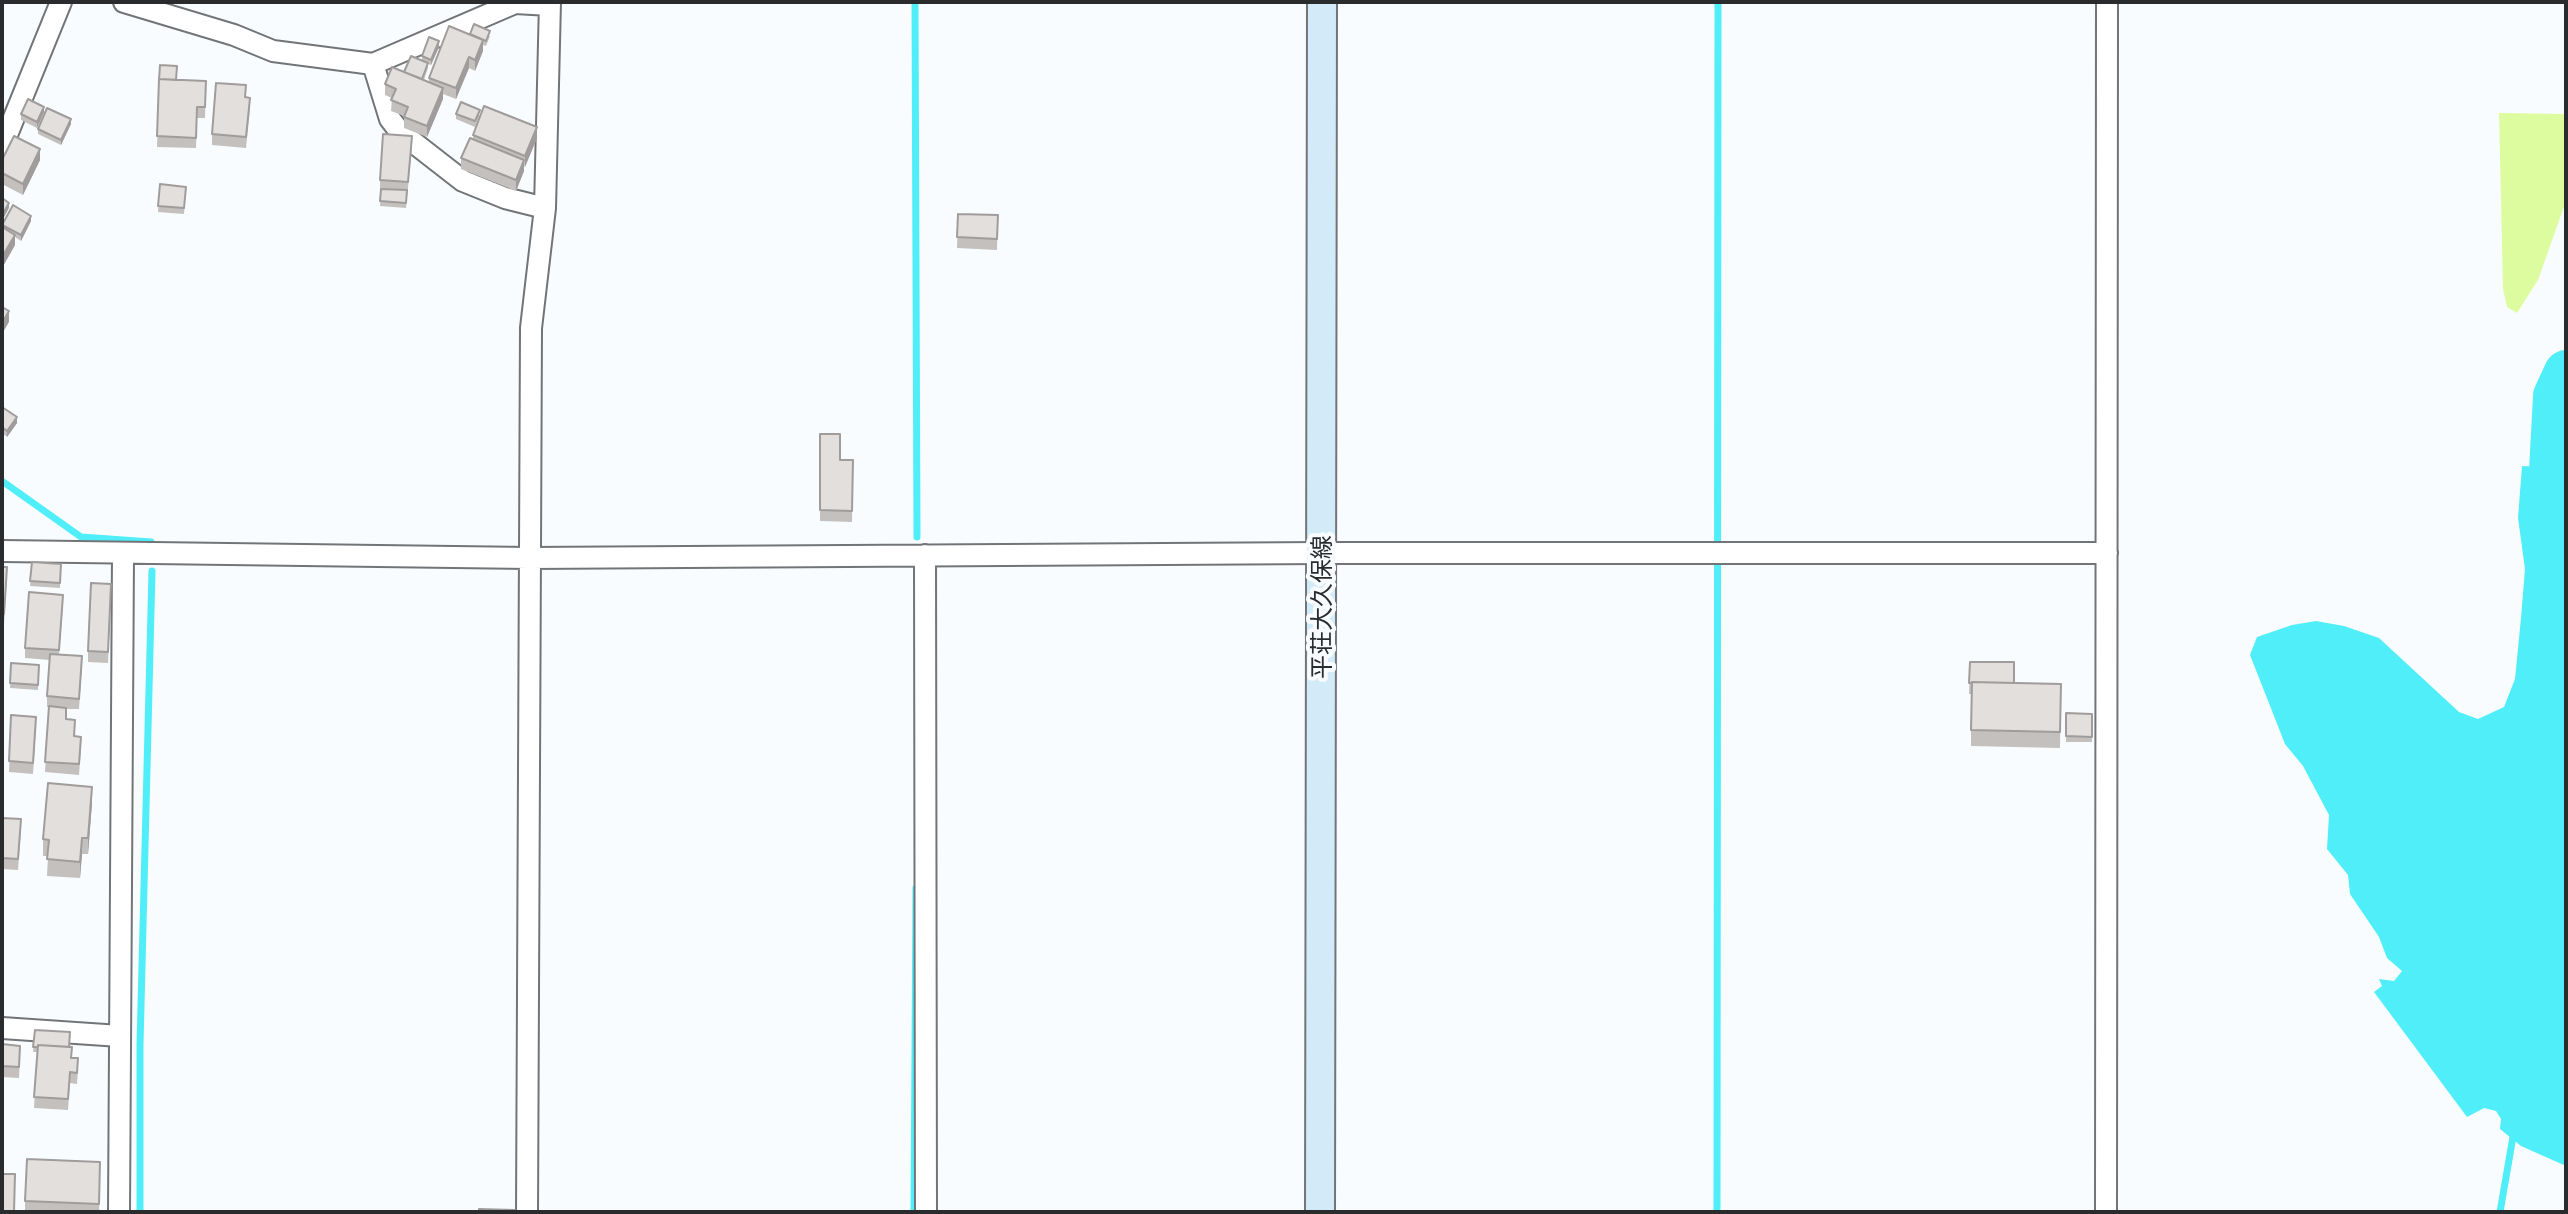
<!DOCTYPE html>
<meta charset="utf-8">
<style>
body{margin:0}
#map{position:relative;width:2568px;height:1214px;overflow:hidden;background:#f9fcff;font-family:Manrope,sans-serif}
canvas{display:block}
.frame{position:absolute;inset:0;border:4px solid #2a2b2c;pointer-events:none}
</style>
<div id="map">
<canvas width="2568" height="1214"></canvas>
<div class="frame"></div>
</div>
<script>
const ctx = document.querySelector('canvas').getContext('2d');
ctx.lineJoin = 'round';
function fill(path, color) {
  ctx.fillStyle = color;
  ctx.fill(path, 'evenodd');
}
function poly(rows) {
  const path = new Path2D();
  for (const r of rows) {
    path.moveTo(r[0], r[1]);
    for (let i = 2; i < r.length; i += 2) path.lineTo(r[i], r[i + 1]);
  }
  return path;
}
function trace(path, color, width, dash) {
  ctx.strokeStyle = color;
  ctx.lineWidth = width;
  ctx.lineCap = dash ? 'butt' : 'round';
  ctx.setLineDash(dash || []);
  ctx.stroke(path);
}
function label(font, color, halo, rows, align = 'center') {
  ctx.font = font + ' Manrope,"Noto Sans JP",sans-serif';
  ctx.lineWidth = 8;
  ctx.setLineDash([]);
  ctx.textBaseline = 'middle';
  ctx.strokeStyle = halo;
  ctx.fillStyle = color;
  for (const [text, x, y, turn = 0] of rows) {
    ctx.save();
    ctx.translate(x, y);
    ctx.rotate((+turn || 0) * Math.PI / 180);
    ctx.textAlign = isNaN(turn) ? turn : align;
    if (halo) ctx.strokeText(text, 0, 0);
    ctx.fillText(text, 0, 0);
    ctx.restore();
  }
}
const green = poly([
 [2499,113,2566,114,2566,201,2538,280,2517,313,2507,307,2503,289]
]);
const water = poly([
 [2522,466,2566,468,2566,1166,2521,1146,2500,1129,2501,1119,2496,1111,2484,1108,2467,1117,2374,992,2382,986,2379,979,2394,981,2402,971,2387,958,2379,937,2350,894,2348,875,2327,849,2329,815,2303,766,2285,744,2250,655,2257,637,2292,625,2316,621,2344,626,2379,638,2459,712,2478,719,2504,707,2515,679,2521,618,2525,569,2518,518]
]);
const stream = poly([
 [915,2,917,537],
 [2,481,81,537,151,542],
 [140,1212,140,1045,152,571],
 [914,1212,916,888],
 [1717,1212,1718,2],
 [2500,1212,2514,1131]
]);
const river = poly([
 [2548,527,2555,396,2566,372]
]);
const minor = poly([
 [124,2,234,35,273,51,373,64,515,3,550,5],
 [373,64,390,119,400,132,463,181,505,198,545,208],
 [2,147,61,2],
 [2,551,529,558,1323,553,2107,553],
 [925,555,926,1212],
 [2,1028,120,1036],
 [119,1212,123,555],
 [527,1212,531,328,545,208,550,2],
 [2106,1212,2107,2]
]);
const secondary = poly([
 [1320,1212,1322,2]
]);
const wall = poly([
 [470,34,490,36,486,46,483,45,483,51,475,71,469,68,456,99,443,94,443,99,427,137,404,128,404,116,391,111,392,98,385,95,385,84,422,60,422,56,439,47,431,65,428,64,428,68,424,80,429,82,429,78],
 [177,80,206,81,205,118,197,118,196,148,157,147,159,86],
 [246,97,250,109,246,148,212,145,212,134],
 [44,112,37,128,21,120,21,114],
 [456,114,480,115,475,127,456,119],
 [71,124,61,145,38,134,38,129],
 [473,135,537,138,525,167,524,166,524,171,516,191,461,169,461,158,473,139],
 [412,147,406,208,380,206,381,191,380,191,380,180],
 [2,160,40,160,23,195,2,184],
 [160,184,186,187,184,214,158,212],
 [958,214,998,215,997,250,957,248],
 [31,221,21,241,15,237,15,245,2,268,2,225],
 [2,407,17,423,7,437,2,433],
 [820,434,840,460,853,460,852,522,820,521],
 [32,562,61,564,60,588,30,586],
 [2,567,7,578,4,625,2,625],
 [111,595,108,663,88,662,88,651],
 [63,606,59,655,82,667,79,709,66,709,66,719,81,748,79,775,45,772,49,707,47,707,47,696,50,660,25,658,25,648],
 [1970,662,2014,683,2061,684,2060,748,1971,746,1971,694,1969,694],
 [11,663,39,665,38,690,10,688],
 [2066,713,2092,714,2092,742,2066,742],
 [11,715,36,727,33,774,9,772],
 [92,803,88,854,82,854,80,878,47,876,48,856,43,856,43,839],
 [2,818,21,830,18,870,2,869],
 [35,1030,69,1047,72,1058,78,1069,77,1084,70,1083,68,1110,34,1108,37,1052,33,1052],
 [2,1044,20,1057,19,1078,2,1077],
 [100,1178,99,1212,25,1212,25,1201]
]);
const shadedWall = poly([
 [483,40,483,51,475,71,475,60],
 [439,41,439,47,431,65,431,60],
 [469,57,469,68,456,99,456,88],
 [443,88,443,99,427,137,427,126],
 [44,107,44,112,37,128,37,122],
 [71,119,71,124,61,145,61,140],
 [537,127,537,138,525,167,525,156],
 [40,149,40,160,23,195,23,184],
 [524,160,524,171,516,191,516,180],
 [9,203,9,208,2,221,2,215],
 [31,216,31,221,21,241,21,235],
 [15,235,15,245,2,268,2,257],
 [9,311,9,322,2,334,2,323],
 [17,417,17,423,7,437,7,431],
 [92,787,92,803,88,854,88,838],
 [82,838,82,854,80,878,80,862]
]);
const building = poly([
 [474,24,490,31,486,41,470,34,474,24],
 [449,26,483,40,475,60,469,57,456,88,429,78,449,26],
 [429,37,439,41,431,60,422,56,429,37],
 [411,56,428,63,422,79,404,72,411,56],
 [160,65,177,66,176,80,159,79,159,80,160,65],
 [392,67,443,88,427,126,404,117,408,107,391,100,396,89,385,84,392,67],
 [159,79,206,81,205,107,197,107,196,138,157,136,159,79],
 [216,83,246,85,245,97,250,98,246,137,212,134,216,83],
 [28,99,44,107,37,122,21,114,28,99],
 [461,102,480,110,475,121,456,114,461,102],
 [484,106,537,127,525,156,473,135,484,106],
 [47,108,71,119,61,140,38,129,47,108],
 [383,134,412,136,408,182,380,180,383,134],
 [14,136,40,149,23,184,2,173,2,160,14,136],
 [470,138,524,160,516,180,461,158,470,138],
 [160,184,186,187,184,208,158,206,160,184],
 [381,189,407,190,406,203,380,201,381,189],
 [2,198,9,203,2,215,2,198],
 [13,205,31,216,21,235,2,225,13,205],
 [958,214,998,215,997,239,957,237,958,214],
 [2,227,15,235,2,257,2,227],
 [2,307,9,311,2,323,2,307],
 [2,407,17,417,7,431,2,427,2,407],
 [820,434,840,434,840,460,853,460,852,511,820,510,820,434],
 [32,562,61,564,60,583,30,581,32,562],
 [2,567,7,567,4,614,2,614,2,567],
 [91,583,111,584,108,652,88,651,91,583],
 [29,592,63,595,59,650,25,648,29,592],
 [50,654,82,656,79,699,47,696,50,654],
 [1970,662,2014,662,2014,683,1972,682,1972,683,1969,683,1970,662],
 [11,663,39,665,38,685,10,683,11,663],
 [1972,682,2061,684,2060,732,1971,730,1972,682],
 [49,706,66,708,66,719,75,720,74,736,81,737,79,764,45,762,49,706],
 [2066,713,2092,714,2092,737,2066,736,2066,713],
 [11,715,36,717,33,763,9,761,11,715],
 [48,783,92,787,88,838,82,838,80,862,47,859,49,840,43,839,48,783],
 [2,818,21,819,18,859,2,858,2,818],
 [35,1030,70,1032,69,1047,38,1045,38,1047,33,1047,35,1030],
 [2,1044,20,1046,19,1067,2,1066,2,1044],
 [38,1045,72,1047,71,1058,78,1058,77,1073,70,1072,68,1099,34,1097,38,1045],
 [27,1159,100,1162,99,1204,25,1201,27,1159],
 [2,1174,15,1174,14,1212,2,1212,2,1174],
 [479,1209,515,1210,515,1212,479,1212,479,1209]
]);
const streetNames = [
 ["平荘大久保線",1323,607,-90]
];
fill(green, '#ddfca0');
fill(water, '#50eef9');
trace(stream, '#50eef9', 7);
trace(river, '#50eef9', 44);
trace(minor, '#727578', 24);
trace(secondary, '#727578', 32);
trace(minor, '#fff', 20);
trace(secondary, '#d3ebf8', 28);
fill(wall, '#c3c0be');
fill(shadedWall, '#9f9c9b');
fill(building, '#e3dfdd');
trace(building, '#9f9c9b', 2);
label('24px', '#2a2b2c', '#f9fcff', streetNames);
</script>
